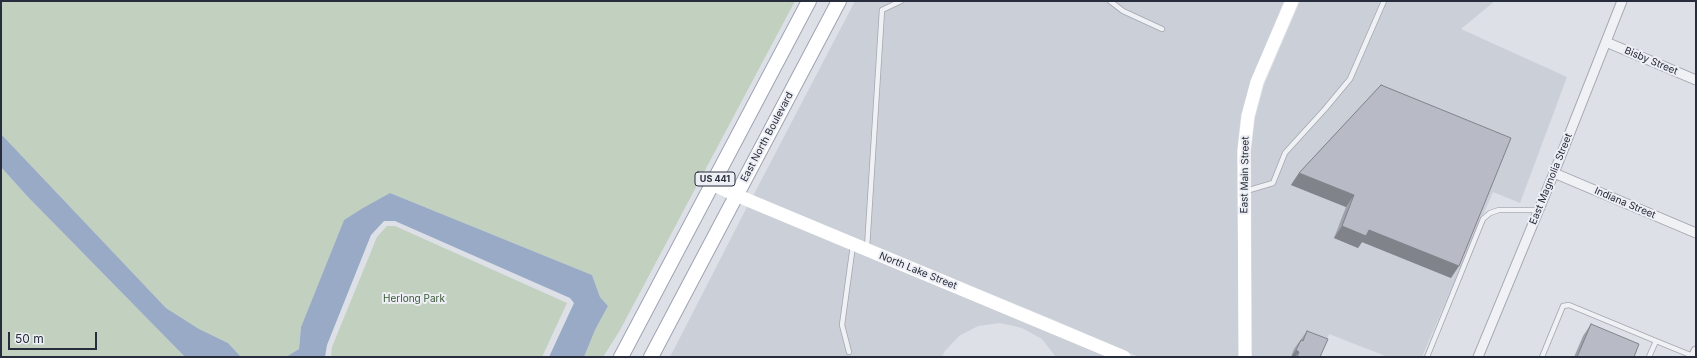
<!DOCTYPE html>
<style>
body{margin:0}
#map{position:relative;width:1697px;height:358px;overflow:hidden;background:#dde0e7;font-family:Inter,sans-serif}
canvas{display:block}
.frame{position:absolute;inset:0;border:2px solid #272d3c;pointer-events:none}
.scale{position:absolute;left:8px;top:332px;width:89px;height:18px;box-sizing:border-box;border:2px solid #272d3c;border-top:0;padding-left:5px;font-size:12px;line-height:14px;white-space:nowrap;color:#272d3c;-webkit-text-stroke:3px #edeff4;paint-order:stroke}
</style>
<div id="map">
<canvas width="1697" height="358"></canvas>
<div class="frame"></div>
<div class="scale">50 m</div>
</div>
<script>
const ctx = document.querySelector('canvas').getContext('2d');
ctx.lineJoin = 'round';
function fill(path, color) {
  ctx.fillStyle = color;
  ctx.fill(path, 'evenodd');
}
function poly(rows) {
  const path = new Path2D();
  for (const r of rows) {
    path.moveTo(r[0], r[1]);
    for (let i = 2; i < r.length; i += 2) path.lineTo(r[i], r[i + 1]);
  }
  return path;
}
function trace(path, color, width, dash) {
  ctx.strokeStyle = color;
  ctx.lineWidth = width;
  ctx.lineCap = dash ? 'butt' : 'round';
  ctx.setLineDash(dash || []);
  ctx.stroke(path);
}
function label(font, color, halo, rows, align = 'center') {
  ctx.font = font + ' Inter,sans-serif';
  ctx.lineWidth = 4;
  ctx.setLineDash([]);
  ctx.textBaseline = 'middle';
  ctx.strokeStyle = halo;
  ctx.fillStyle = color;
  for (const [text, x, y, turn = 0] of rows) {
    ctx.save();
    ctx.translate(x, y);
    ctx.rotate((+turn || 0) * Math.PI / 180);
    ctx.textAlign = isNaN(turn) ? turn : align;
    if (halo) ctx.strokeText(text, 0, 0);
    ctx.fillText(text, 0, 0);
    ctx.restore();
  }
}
const built = poly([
 [855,1,1284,1,1251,80,1241,115,1237,150,1239,357,1139,357,1054,320,753,196],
 [1300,1,1495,1,1461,29,1567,77,1520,203,1493,192,1422,357,1388,357,1329,334,1319,357,1252,357,1251,151,1255,118,1264,85],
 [747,207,1109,357,1056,357,1042,339,1022,328,1000,323,978,326,959,336,945,351,942,357,670,357]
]);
const green = poly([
 [1,1,795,1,620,330,603,357,584,357,595,330,608,306,600,297,592,275,390,193,344,220,301,327,299,349,286,357,241,357,228,343,199,329,166,308,1,134],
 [1,167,27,196,185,357,1,357],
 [387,226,395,226,567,303,542,357,331,357,332,347,377,237]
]);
const water = poly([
 [1,134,166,308,199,329,228,343,241,357,185,357,27,196,1,167],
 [390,193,592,275,600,297,608,306,595,330,584,357,549,357,574,303,570,298,395,221,384,221,371,235,327,345,325,357,286,357,299,349,301,327,344,220,363,208]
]);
const lane = poly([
 [1110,1,1123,11,1162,29],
 [1246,191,1273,183,1285,153,1325,109,1350,79,1384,1],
 [867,248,882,10,901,1],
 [849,352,842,325,853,245],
 [1427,357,1483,219,1490,213,1499,210,1538,210],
 [1542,357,1563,306,1569,305,1656,341],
 [1649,357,1656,341,1693,356]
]);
const street = poly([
 [1606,42,1696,80],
 [1554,173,1696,233],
 [1478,357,1554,173,1622,1],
 [1693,357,1696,351]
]);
const secondary = poly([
 [712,184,736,195,1124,357],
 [1245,357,1244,151,1248,116,1257,82,1292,1]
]);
const primary = poly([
 [621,357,809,1],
 [651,357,839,1]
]);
const wall = poly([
 [1381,85,1451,278,1362,242,1358,248,1334,238,1346,207,1291,185,1299,173],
 [1591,324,1634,357,1574,357,1583,336],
 [1307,331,1320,357,1291,357,1294,349]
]);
const shadedWall = poly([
 [1299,173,1354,195,1346,207,1291,185],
 [1342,226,1369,230,1459,266,1451,278,1362,242,1358,248,1334,238],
 [1296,350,1299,352,1295,357,1291,357]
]);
const building = poly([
 [1381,85,1511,138,1459,266,1369,230,1366,236,1342,226,1354,195,1299,173,1381,85],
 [1591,324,1639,344,1634,357,1577,357,1591,324],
 [1307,331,1328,339,1320,357,1297,357,1299,352,1296,350,1301,340,1303,341,1307,331]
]);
const shields = [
 [715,179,40]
];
const shieldNames = [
 ["US 441",715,179]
];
const streetNames = [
 ["Bisby Street",1651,61,23],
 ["East North Boulevard",767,137,-62],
 ["East Main Street",1245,175,-89],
 ["East Magnolia Street",1551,179,-68],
 ["Indiana Street",1625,203,23],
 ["North Lake Street",918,271,22]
];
const parkNames = [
 ["Herlong Park",414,299]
];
fill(built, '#cbcfd8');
fill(green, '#c1d0bf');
fill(water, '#99aac6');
trace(lane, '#a3a7b0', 6);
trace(street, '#a3a7b0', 11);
trace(primary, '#9da3b2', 16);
trace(lane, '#f0f1f5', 4.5);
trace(street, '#f0f1f5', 9);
trace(secondary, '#fff', 13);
trace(primary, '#fff', 14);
fill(wall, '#9ea1aa');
fill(shadedWall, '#81838b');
fill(building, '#b8bbc6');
trace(building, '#81838b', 1);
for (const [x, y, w] of shields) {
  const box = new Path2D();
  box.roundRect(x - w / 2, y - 7, w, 14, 3);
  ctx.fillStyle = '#edeff4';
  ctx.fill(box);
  trace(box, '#272d3c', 1);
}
label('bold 9px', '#272d3c', null, shieldNames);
label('10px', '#272d3c', '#edeff4', streetNames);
label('10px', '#385835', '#edeff4', parkNames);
</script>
